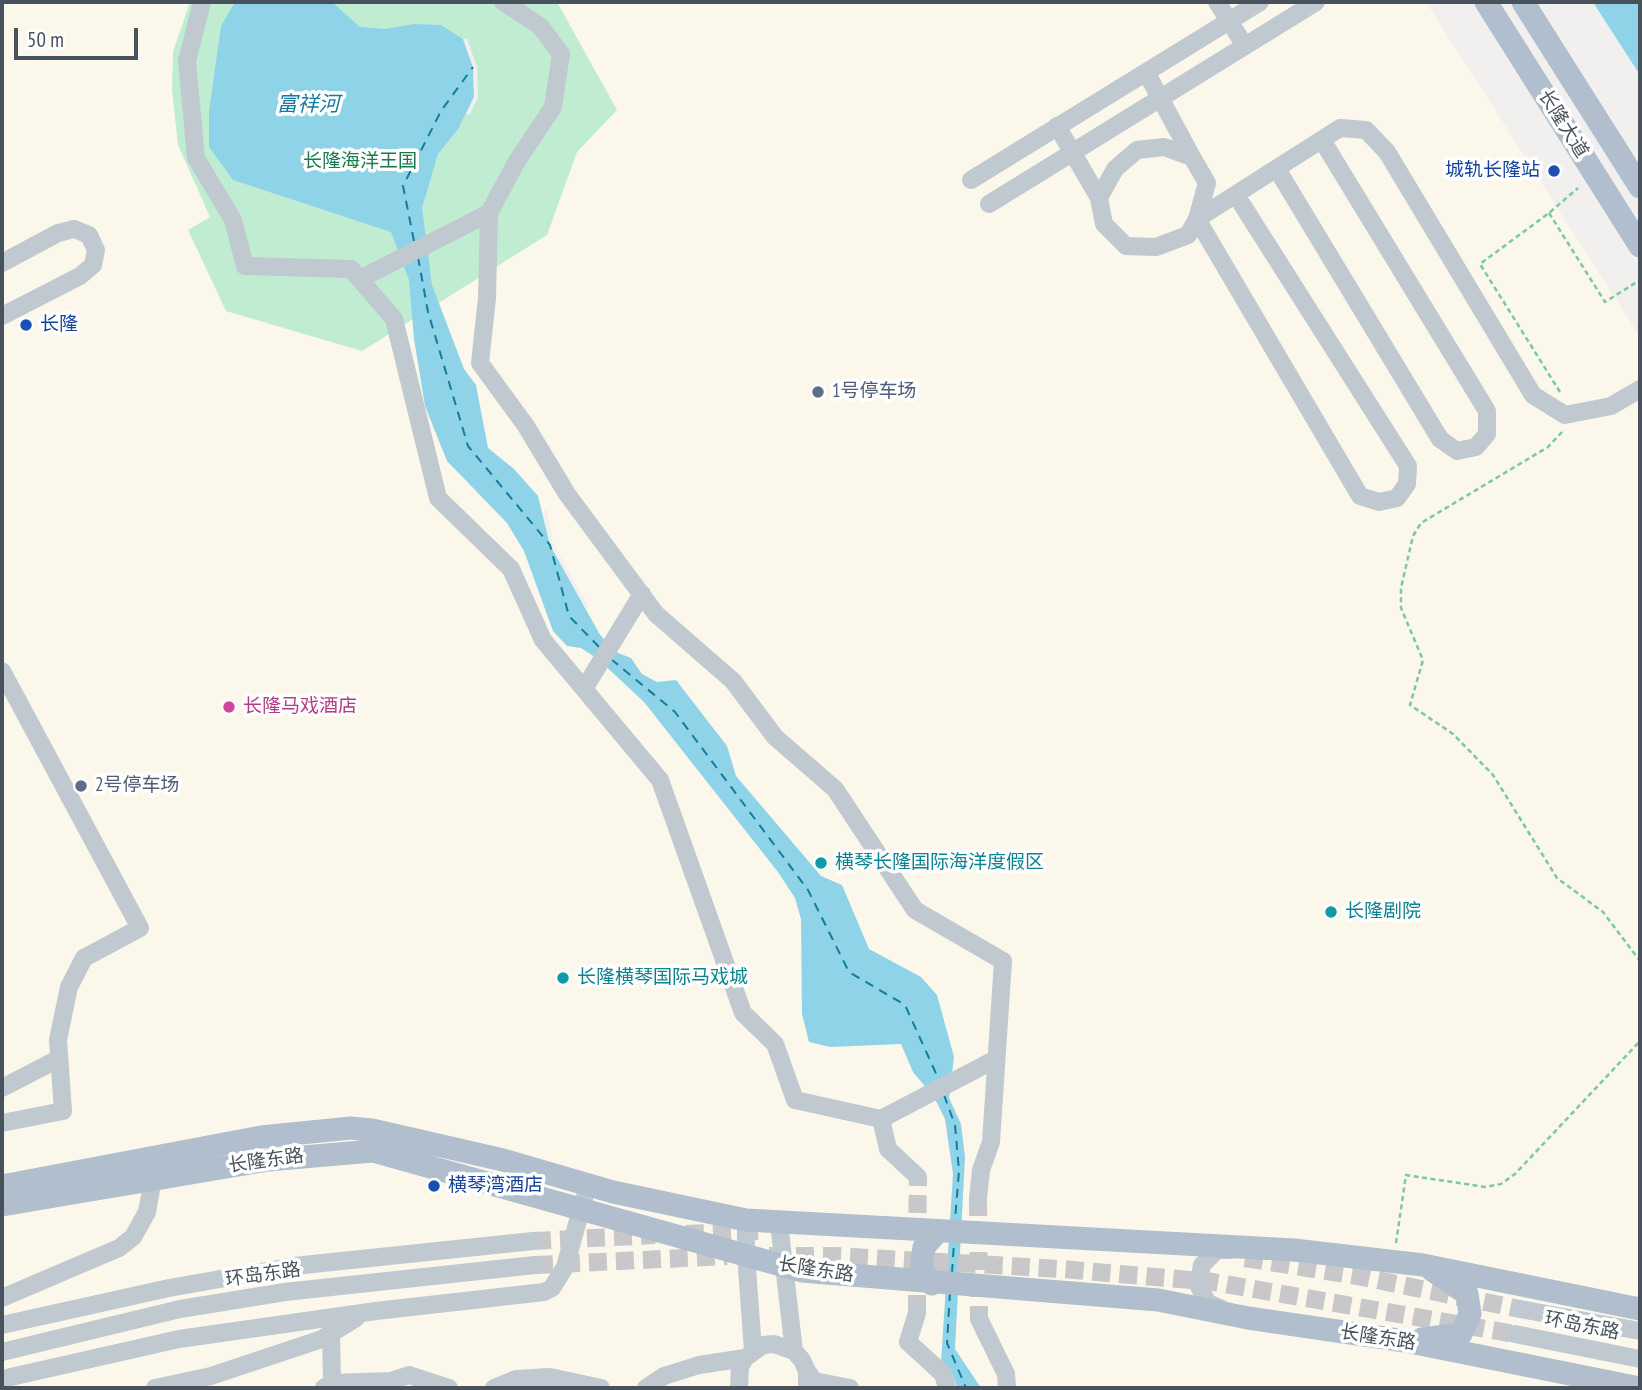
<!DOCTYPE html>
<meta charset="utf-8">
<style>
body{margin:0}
#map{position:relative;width:1642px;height:1390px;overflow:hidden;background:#f2efef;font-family:"PT Sans Narrow",sans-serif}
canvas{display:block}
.frame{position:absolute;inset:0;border:4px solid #48525c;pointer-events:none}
.scale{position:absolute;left:14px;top:28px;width:124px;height:32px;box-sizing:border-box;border:4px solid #48525c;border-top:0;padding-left:9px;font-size:21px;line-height:24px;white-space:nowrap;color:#48525c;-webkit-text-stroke:5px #fff;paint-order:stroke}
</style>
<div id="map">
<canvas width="1642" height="1390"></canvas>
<div class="frame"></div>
<div class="scale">50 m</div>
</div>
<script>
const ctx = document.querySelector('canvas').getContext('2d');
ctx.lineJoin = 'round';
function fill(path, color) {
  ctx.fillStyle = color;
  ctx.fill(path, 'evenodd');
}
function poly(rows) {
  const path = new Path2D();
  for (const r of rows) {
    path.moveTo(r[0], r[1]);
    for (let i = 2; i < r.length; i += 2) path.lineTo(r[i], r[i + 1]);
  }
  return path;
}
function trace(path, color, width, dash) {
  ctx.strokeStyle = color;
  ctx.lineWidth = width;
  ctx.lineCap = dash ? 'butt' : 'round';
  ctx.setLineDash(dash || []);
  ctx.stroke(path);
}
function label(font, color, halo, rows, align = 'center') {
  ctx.font = font + ' "PT Sans Narrow","Noto Sans SC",sans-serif';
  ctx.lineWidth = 7;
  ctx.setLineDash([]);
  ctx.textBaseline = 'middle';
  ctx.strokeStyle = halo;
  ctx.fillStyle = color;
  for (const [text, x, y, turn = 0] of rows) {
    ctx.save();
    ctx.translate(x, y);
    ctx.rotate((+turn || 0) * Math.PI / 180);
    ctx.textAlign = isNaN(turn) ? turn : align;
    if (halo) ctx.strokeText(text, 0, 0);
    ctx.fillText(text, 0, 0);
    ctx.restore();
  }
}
const commercial = poly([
 [2,2,1426,2,1640,337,1640,1388,2,1388]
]);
const green = poly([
 [190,2,557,2,617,110,577,152,547,235,362,351,226,311,188,230,210,217,178,145,172,90,173,52]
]);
const water = poly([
 [235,2,332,2,360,27,385,29,414,24,441,25,463,39,473,67,474,97,458,129,438,154,422,208,432,285,464,369,476,385,488,448,514,469,538,496,550,545,599,633,613,651,631,658,642,674,657,682,676,680,727,746,736,776,821,876,842,885,869,949,921,977,937,995,954,1057,949,1098,961,1124,965,1157,955,1349,981,1388,957,1388,953,1376,941,1363,953,1174,945,1119,934,1097,913,1072,901,1044,830,1047,809,1042,802,1014,801,919,795,898,778,872,644,702,598,659,581,648,567,646,553,631,524,551,507,523,447,461,425,406,414,339,409,280,391,232,233,180,209,147,209,111,221,26],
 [1593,2,1640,2,1640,75,1607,24]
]);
const pier = poly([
 [463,39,467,39,477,67,478,98,469,115,466,114,474,97,473,67],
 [547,510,553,544,589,607,586,609,550,545,543,512]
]);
const ferry = poly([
 [414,241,403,186,441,111,473,67],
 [418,257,428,312,468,446,550,545,569,616,600,648],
 [611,659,675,712,808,890,849,972,905,1005,939,1080],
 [944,1095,955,1125,959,1171,955,1220],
 [952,1273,954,1243],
 [950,1292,947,1343,966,1388]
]);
const minorTunnel = poly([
 [978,1198,979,1319],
 [686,1234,759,1231],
 [917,1240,918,1177],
 [533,1241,655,1235],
 [769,1256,835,1256,1062,1269,1213,1282,1515,1334],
 [1245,1258,1357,1276,1520,1309],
 [535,1265,727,1256],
 [917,1313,917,1268]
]);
const path = poly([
 [1549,213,1605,302,1640,280],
 [1560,392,1480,264,1549,213,1578,188],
 [1562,432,1548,447,1421,523,1413,536,1401,588,1401,608,1423,660,1410,705,1453,734,1493,775,1557,878,1603,912,1640,961],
 [1396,1243,1406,1175,1485,1187,1501,1184,1515,1174,1640,1041]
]);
const minor = poly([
 [202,2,187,61,196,158,233,220,245,266,351,269,394,319,438,498,511,569,543,640,660,780,743,1013,775,1044,795,1100,881,1119,888,1149,918,1177],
 [503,2,540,26,561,54,553,107,517,161,489,213,487,298,480,363,526,426,567,494,656,614,733,681,775,737,835,789,915,910,1003,961,991,1142,981,1170,978,1198],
 [1217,2,1245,46],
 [1146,72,1192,157],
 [1057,126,1099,198,1104,224,1126,246,1156,247,1188,235,1197,219,1207,183,1192,157,1164,147,1137,150,1115,169,1099,198],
 [1277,169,1440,439,1457,451,1476,447,1487,434,1487,411,1322,140],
 [971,180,1260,2],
 [1236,195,1408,466,1407,484,1397,498,1379,502,1360,496,1197,219,1340,128,1366,130,1387,152,1533,395,1565,415,1611,406,1640,389],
 [989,204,1316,2],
 [2,263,58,233,74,229,89,235,96,250,93,265,80,276,2,316],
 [360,279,489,213],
 [2,671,140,928,84,958,69,987,58,1040,63,1111,2,1123],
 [584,689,642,594],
 [2,1088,58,1059],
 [881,1119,996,1059],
 [746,1220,746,1255,753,1350],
 [779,1223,794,1351],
 [2,1298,119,1248,133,1237,147,1212,153,1179],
 [1222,1309,1208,1303,1198,1285,1202,1265,1217,1250,1231,1250],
 [1520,1309,1640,1331],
 [917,1313,908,1342,943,1374,947,1388],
 [979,1319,1006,1374,1007,1388],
 [2,1325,169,1288,294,1266,533,1241],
 [331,1334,332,1383],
 [1515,1334,1640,1359],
 [2,1352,180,1309,285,1292,535,1265],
 [807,1371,814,1381,850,1388],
 [2,1379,179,1339,376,1311,544,1292,552,1288,565,1267,584,1199],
 [155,1388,211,1376,322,1339,356,1318],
 [324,1388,332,1383,391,1381,409,1375,449,1388],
 [494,1388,516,1379,550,1377,601,1388],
 [646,1388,664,1376,699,1365,745,1358],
 [739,1388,740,1367,745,1358,763,1345,774,1344,794,1351,802,1360,807,1371,807,1388]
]);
const major = poly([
 [1486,2,1640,246],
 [1523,2,1640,187],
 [2,1186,261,1137,351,1128,372,1130,503,1160,613,1192,746,1220,1294,1250,1423,1265,1640,1309],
 [2,1205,268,1160,373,1151,802,1271,1158,1300,1248,1318,1405,1341,1640,1388],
 [932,1284,921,1268,924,1247,938,1231],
 [1422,1339,1461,1334,1470,1314,1467,1294,1432,1270]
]);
const markers = [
 [1554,171,7,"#1a4fb4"],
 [26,325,7,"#1a4fb4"],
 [818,392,7,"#5c6f8a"],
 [229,707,7,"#d1479c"],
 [81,786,7,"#5c6f8a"],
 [821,863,7,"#0f9aa8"],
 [1331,912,7,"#0f9aa8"],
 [563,978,7,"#0f9aa8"],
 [434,1186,7,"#1a4fb4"]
];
const streetNames = [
 ["长隆大道",1563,124,58],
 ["长隆东路",266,1161,-8],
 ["长隆东路",816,1270,9],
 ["环岛东路",263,1275,-8],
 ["环岛东路",1582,1326,11],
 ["长隆东路",1378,1338,9]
];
const parkNames = [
 ["长隆海洋王国",360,162]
];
const transitNames = [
 ["城轨长隆站",1540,171,"right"],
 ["长隆",40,325],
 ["横琴湾酒店",448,1186]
];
const serviceNames = [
 ["1号停车场",832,392],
 ["2号停车场",95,786]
];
const hotelNames = [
 ["长隆马戏酒店",243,707]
];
const cultureNames = [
 ["横琴长隆国际海洋度假区",835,863],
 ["长隆剧院",1345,912],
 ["长隆横琴国际马戏城",577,978]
];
const waterNames = [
 ["富祥河",308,105]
];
fill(commercial, '#fbf7ea');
fill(green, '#c0edd2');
fill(water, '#8fd3e8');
fill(pier, '#f2efef');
trace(ferry, '#137c9d', 2, [9, 7]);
trace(minorTunnel, '#c8c8ca', 18, [18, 9]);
trace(path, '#79c9a4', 2.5, [5, 3.5]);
trace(minor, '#c0c9d0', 18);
trace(major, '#b0becd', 23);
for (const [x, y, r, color] of markers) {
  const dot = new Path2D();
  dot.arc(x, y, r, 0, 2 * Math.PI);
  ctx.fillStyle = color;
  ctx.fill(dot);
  trace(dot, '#fff', 2.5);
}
label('19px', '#48525c', '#fff', streetNames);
label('19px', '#1c7a4d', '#fff', parkNames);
label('19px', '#164399', '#fff', transitNames, 'left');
label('19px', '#4e5e75', '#fff', serviceNames, 'left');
label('19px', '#b23c85', '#fff', hotelNames, 'left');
label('19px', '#0d838f', '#fff', cultureNames, 'left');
label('italic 21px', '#137c9d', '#fff', waterNames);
</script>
